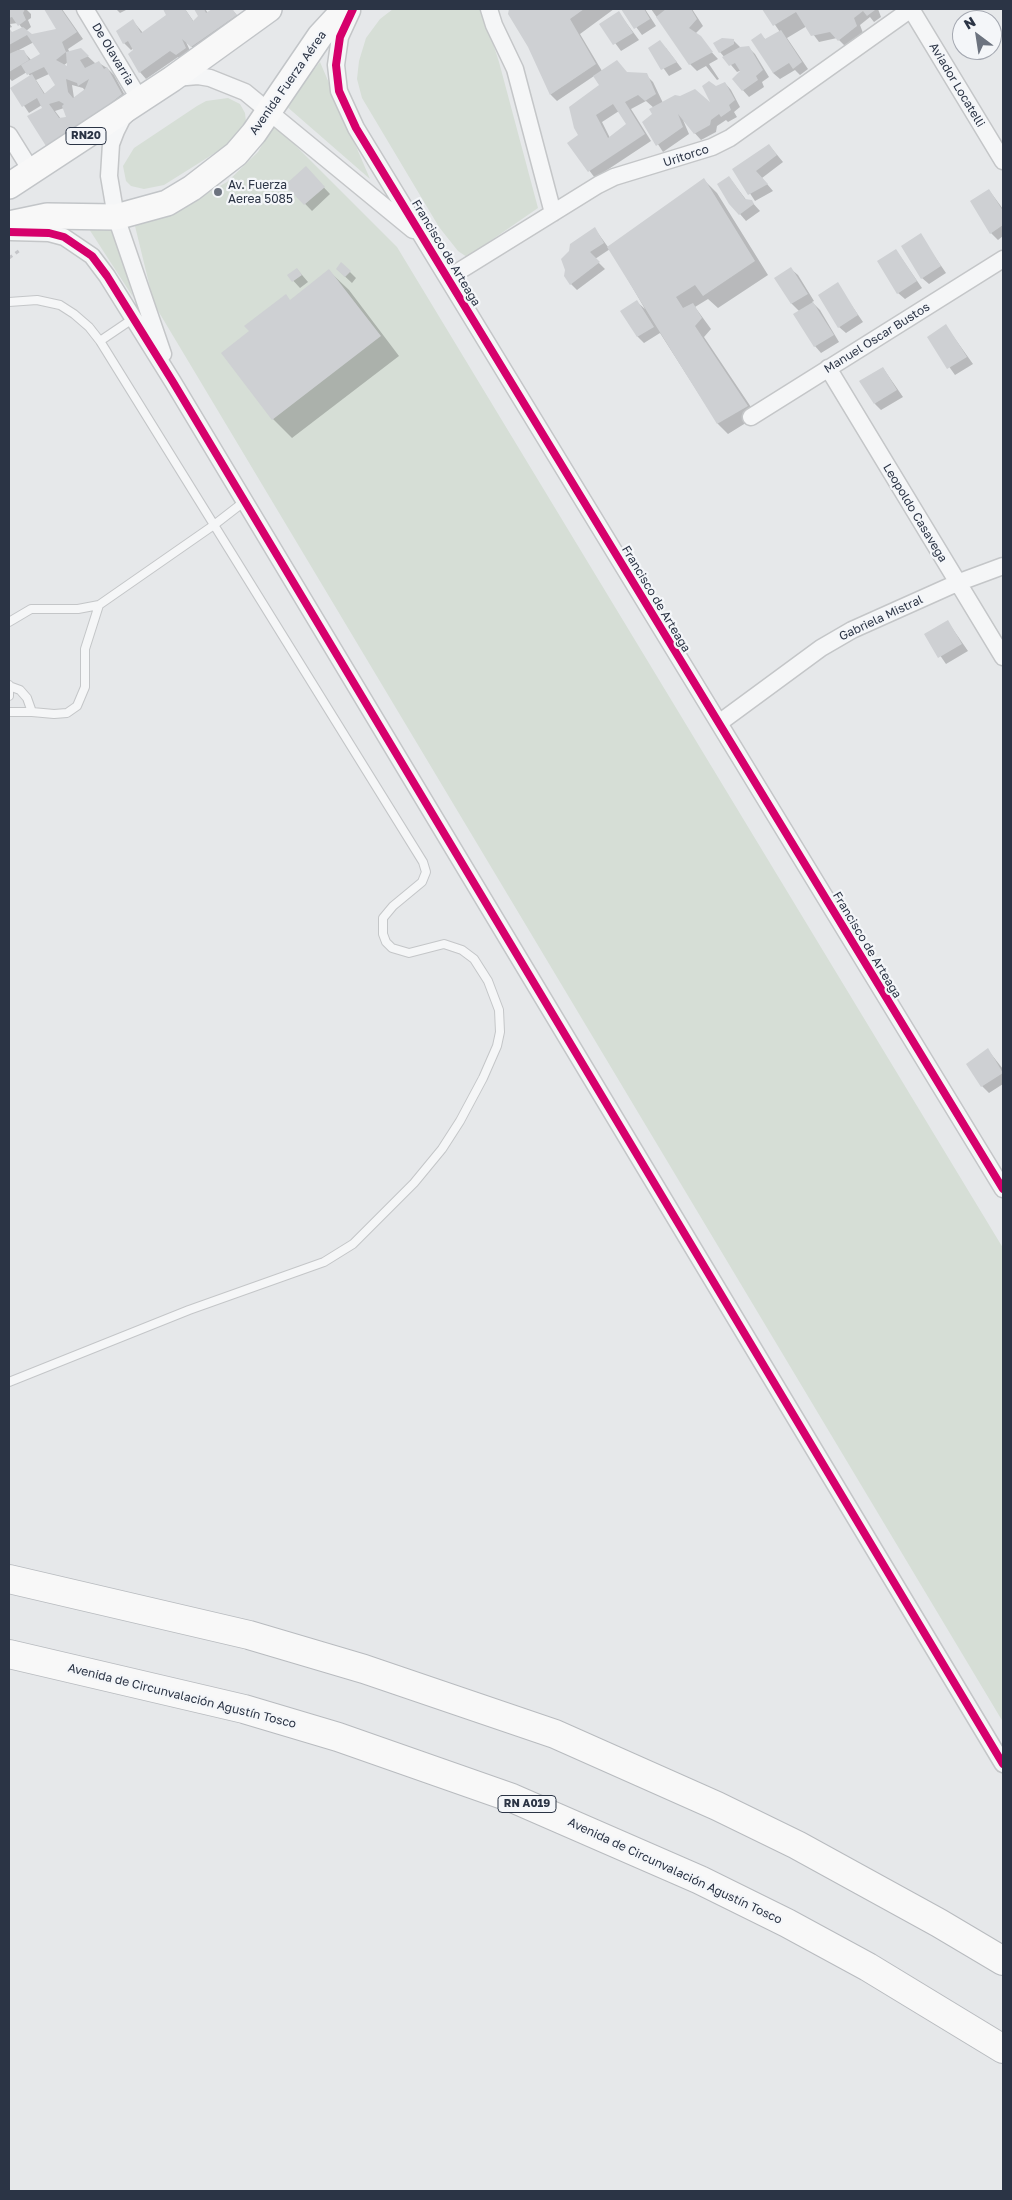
<!DOCTYPE html>
<meta charset="utf-8">
<style>
body{margin:0}
#map{position:relative;width:1012px;height:2200px;overflow:hidden;background:#e6e8ea;font-family:"Golos Text",sans-serif}
canvas{display:block}
.frame{position:absolute;inset:0;border:10px solid #2b3445;pointer-events:none}
.north{position:absolute;left:952px;top:10px;width:50px;height:50px;box-sizing:border-box;background:#f4f6f9;border:1px solid #a4a8b1;border-radius:50%;rotate:329deg;font-size:14px;font-weight:700;line-height:20px;text-align:center;color:#2b3445}
.north::after{content:'';display:block;margin:auto;width:18px;height:22px;background:#6c737f;clip-path:polygon(50% 0,100% 100%,50% 72%,0 100%)}
</style>
<div id="map">
<canvas width="1012" height="2200"></canvas>
<div class="frame"></div>
<div class="north">N</div>
</div>
<script>
const ctx = document.querySelector('canvas').getContext('2d');
ctx.lineJoin = 'round';
function fillPath(path, color) { ctx.fillStyle = color; ctx.fill(path, 'evenodd'); }
const shape = rows => new Path2D(rows.map(r => 'M' + r).join(''));
function strokePath(path, color, width, dash) { ctx.strokeStyle = color; ctx.lineWidth = width; ctx.lineCap = dash ? 'butt' : 'round'; ctx.setLineDash(dash || []); ctx.stroke(path); }
function write(font, color, halo, rows, align = 'center') {
  ctx.font = font + ' "Golos Text",sans-serif'; ctx.lineWidth = 4.5; ctx.setLineDash([]); ctx.textBaseline = 'middle'; ctx.strokeStyle = halo; ctx.fillStyle = color; for (const [text, x, y, turn = 0] of rows) {
    ctx.save(); ctx.translate(x, y); ctx.rotate((+turn || 0) * Math.PI / 180); ctx.textAlign = isNaN(turn) ? turn : align; if (halo) ctx.strokeText(text, 0, 0); ctx.fillText(text, 0, 0); ctx.restore();
  }
}
fillPath(shape([
 [393,9,482,9,499,62,538,208,467,257,458,251,439,227,362,98,357,79,359,61,366,38,380,19],
 [320,62,370,179,285,105],
 [228,98,240,104,245,113,246,122,234,141,164,185,144,189,131,186,126,181,123,166,134,148,197,106,206,101],
 [274,124,397,247,1003,1248,1003,1722,154,304,135,226,167,216,227,182,258,152],
 [112,225,133,297,89,229]
]), '#d6ded6');
fillPath(shape([
 [9,9,26,9,31,14,31,18,28,20,31,27,26,31,32,36,43,32,51,33,57,29,45,9,62,9,83,39,68,49,70,53,81,50,96,64,99,63,107,68,114,75,128,101,53,152,47,145,42,105,29,113,12,88,31,77,27,72,12,81,9,78,9,30,12,33,23,29,18,23,10,24,12,27,9,28],
 [34,42,42,54,32,61,23,51,17,51],
 [68,62,68,69,63,66],
 [49,74,57,85,45,94,36,80],
 [72,85,83,88,85,91,74,98],
 [64,108,67,117,61,119,55,111],
 [116,9,128,9,120,13],
 [165,9,185,9,194,22,200,17,196,9,205,9,208,13,214,9,232,9,242,22,199,53,186,42,192,55,183,61,178,57,146,79,140,72,134,48,131,50,124,43,118,31,133,21,143,33,167,15],
 [510,9,614,9,580,34,602,71,646,75,653,82,663,103,714,107,716,88,725,83,731,90,740,107,734,112,737,117,728,122,726,120,717,126,716,132,701,140,683,120,689,134,663,152,644,123,654,114,654,108,646,101,631,109,651,141,595,178,569,144,580,135,600,86,594,76,557,101,551,95,529,47,509,14],
 [619,111,627,124,610,138,602,122],
 [623,9,645,9,656,26,642,35],
 [651,9,692,9,703,26,695,34,718,59,709,64,719,79,717,80,706,66,697,71,690,64],
 [764,9,878,9,881,17,874,22,870,17,860,25,863,33,845,46,837,38,819,42,807,26,787,38,808,69,800,75,795,70,780,79,773,73,761,35,766,40,780,32],
 [619,13,639,40,621,51,601,24],
 [733,40,741,48,748,47,755,54,769,77,762,82,764,87,749,97,733,79,744,69,737,72,720,52],
 [666,48,682,69,669,76,650,49],
 [769,145,783,162,762,178,773,191,755,201,734,169],
 [312,175,330,194,312,211,287,185],
 [729,177,747,201,751,201,760,211,746,221,740,214],
 [704,180,717,193,768,275,718,308,708,299,695,307,711,329,704,337,757,416,728,434,718,424,660,333,644,343,638,337,622,311,637,302,645,309,610,249,595,259,605,269,577,290,571,284,595,229,608,247],
 [989,190,1003,209,1003,236,998,240,991,233],
 [920,235,946,273,929,284,922,278],
 [896,250,922,288,905,299,898,293],
 [342,264,356,278,352,283,337,269],
 [297,269,308,282,300,288,289,276],
 [791,269,798,275,814,301,812,302,820,310,839,342,821,353,815,346,800,312,792,304,776,278],
 [329,271,349,290,399,356,292,438,273,419,291,301],
 [837,284,863,322,846,333,839,327],
 [946,326,973,364,955,375,928,337],
 [883,368,903,397,881,410,875,404],
 [948,622,968,651,946,664,926,635],
 [988,1050,1003,1069,1003,1084,989,1093,982,1086]
]), '#0003');
fillPath(shape([
 [9,9,25,9,23,13,26,20,18,26,12,17,9,18],
 [44,9,61,9,77,32,62,42,66,52,56,60,67,66,66,52,81,48,89,56,80,60,85,68,99,61,104,69,107,67,122,94,78,129,46,146,27,116,42,108,37,98,22,107,10,88,32,74,44,94,55,85,44,67,27,75,21,65,40,54,27,35,9,45,9,28,12,32,23,27,32,34,56,29],
 [66,79,77,83,78,86,89,79,85,89,73,98,68,92],
 [59,101,64,104,62,106,66,117,59,118,49,104],
 [163,9,185,9,193,21,198,16,194,9,204,9,206,13,212,9,232,9,237,15,191,47,182,39,186,48,176,55,170,51,139,73,128,54,133,50,128,41,123,44,116,31,133,19,141,33,166,15],
 [509,9,584,9,570,19,596,64,550,95,528,47,508,14],
 [621,9,644,9,650,19,634,29],
 [666,9,691,9,697,19,689,28,701,36,713,52,689,65,656,17],
 [762,9,874,9,875,10,867,16,863,11,854,18,857,26,838,41,830,32,811,36,796,12,773,26],
 [619,11,633,33,613,45,599,24],
 [781,30,802,62,793,69,789,63,773,73,751,40,761,33,765,39],
 [722,38,734,39,734,44,719,53,713,43],
 [660,40,677,62,661,70,648,48],
 [749,46,763,70,756,76,758,80,742,91,732,79,740,71,735,63,729,66,722,57,740,47],
 [18,50,24,50,29,60,9,72,9,54],
 [617,60,627,72,647,73,656,94,645,101,638,95,625,102,645,134,588,172,567,143,578,135,574,128,569,107,599,85,593,76],
 [613,104,626,124,608,138,596,115],
 [709,81,716,86,725,82,735,100,729,105,731,110,721,117,719,114,711,120,710,125,694,134,678,114,683,127,656,146,642,122,652,114,649,109,675,95,680,96,695,89,710,102,702,86],
 [769,144,777,155,756,171,768,184,748,195,732,169],
 [306,166,325,187,304,205,285,185],
 [729,176,745,199,752,200,754,204,739,215,729,204,717,184],
 [704,178,755,261,703,296,695,285,676,297,683,308,693,303,702,318,695,326,748,406,717,424,607,247],
 [989,189,1003,211,1003,225,990,234,970,201],
 [595,227,604,243,590,252,600,262,570,285,564,276,565,270,561,259,569,251,570,244],
 [921,233,941,266,921,279,901,246],
 [896,249,917,281,897,294,877,261],
 [341,262,351,271,345,277,336,269],
 [791,267,808,294,791,304,774,278],
 [297,268,302,275,292,282,287,275],
 [329,269,381,336,272,420,221,353,249,331,244,326,286,294,290,300],
 [838,282,858,315,838,328,818,295],
 [637,300,654,327,637,337,620,311],
 [813,302,834,335,814,347,793,314],
 [946,324,967,357,947,369,927,337],
 [883,367,897,390,874,404,859,381],
 [948,620,962,644,938,658,924,634],
 [988,1048,1003,1073,981,1087,966,1064]
]), '#ced0d3');
const lane = shape([
 [9,302,37,300,60,305,74,314,89,327,100,341,423,862,426,872,422,882,393,906,383,918,383,934,386,942,392,948,409,953,444,944,462,950,474,959,488,981,499,1010,500,1032,497,1046,483,1078,460,1121,442,1149,414,1183,353,1244,324,1262,189,1310,9,1382],
 [100,341,134,318],
 [9,622,31,609,78,609,99,605],
 [9,685,9,696],
 [9,686,20,690,27,698,32,712],
 [9,712,32,712,54,714,67,713,77,706,85,687,85,649,99,605,214,525,245,501]
]);
const street = shape([
 [85,9,140,100,122,119,116,131,111,144,109,176,116,217,163,354],
 [489,9,494,25,515,69,553,213],
 [911,9,1003,161],
 [352,11,340,37,336,65,339,91,356,128,1003,1189],
 [175,78,198,76,210,78,245,92,413,230],
 [9,135,32,172],
 [11,232,49,233,64,237,92,256,107,276,173,382,1003,1764],
 [448,278,598,185,614,177,712,147,730,138,911,9],
 [828,368,1003,657],
 [751,417,1003,259],
 [719,723,821,648,852,630,957,583,1003,566]
]);
const primary = shape([
 [9,186,172,79,269,9],
 [9,224,47,216,116,217,167,203,192,188,236,154,254,133,320,36,345,9]
]);
const highway = shape([
 [9,1579,249,1635,364,1669,555,1734,717,1806,797,1845,939,1923,1003,1961],
 [9,1654,244,1709,338,1737,512,1798,700,1880,787,1923,868,1967,1003,2049]
]);
strokePath(lane, '#c4c6c8', 10);
strokePath(street, '#c4c6c8', 19);
strokePath(primary, '#c2c5c8', 28);
strokePath(highway, '#b8bbbf', 30);
strokePath(shape([
 [9,258,20,250]
]), '#c5c6ca', 3, [4, 4]);
strokePath(lane, '#f5f6f7', 8);
strokePath(street, '#f5f6f7', 16);
strokePath(primary, '#f8f8f8', 25);
strokePath(highway, '#f8f8f8', 28);
strokePath(shape([
 [353,9,340,37,336,65,339,91,356,128,1003,1189],
 [9,232,49,233,64,237,92,256,107,276,173,382,1003,1764]
]), '#d6006c', 8);
for (const [x, y, r, color] of [
 [218,192,5,"#6c737f"]
]) { const dot = new Path2D(); dot.arc(x, y, r, 0, 2 * Math.PI); ctx.fillStyle = color; ctx.fill(dot); strokePath(dot, '#f4f6f9', 2); }
for (const [x, y, w] of [
 [86,136,40],
 [527,1804,58]
]) { const box = new Path2D(); box.roundRect(x - w / 2, y - 8.5, w, 17, 4); ctx.fillStyle = '#f4f6f9'; ctx.fill(box); strokePath(box, '#2b3445', 1); }
write('bold 11px', '#2b3445', null, [
 ["RN20",86,136],
 ["RN A019",527,1804]
]);
write('12px', '#2b3445', '#f4f6f9', [
 ["De Olavarria",113,54,59],
 ["Avenida Fuerza Aérea",288,83,-55],
 ["Aviador Locatelli",957,85,59],
 ["Uritorco",686,156,-18],
 ["Francisco de Arteaga",446,253,59],
 ["Manuel Oscar Bustos",877,338,-32],
 ["Leopoldo Casavega",915,513,59],
 ["Francisco de Arteaga",656,599,59],
 ["Gabriela Mistral",881,618,-25],
 ["Francisco de Arteaga",867,945,59],
 ["Avenida de Circunvalación Agustín Tosco",182,1696,14],
 ["Avenida de Circunvalación Agustín Tosco",675,1871,25]
]);
write('12px', '#2b3445', '#f4f6f9', [
 ["Av. Fuerza",228,185],
 ["Aerea 5085",228,199]
], 'left');
</script>
